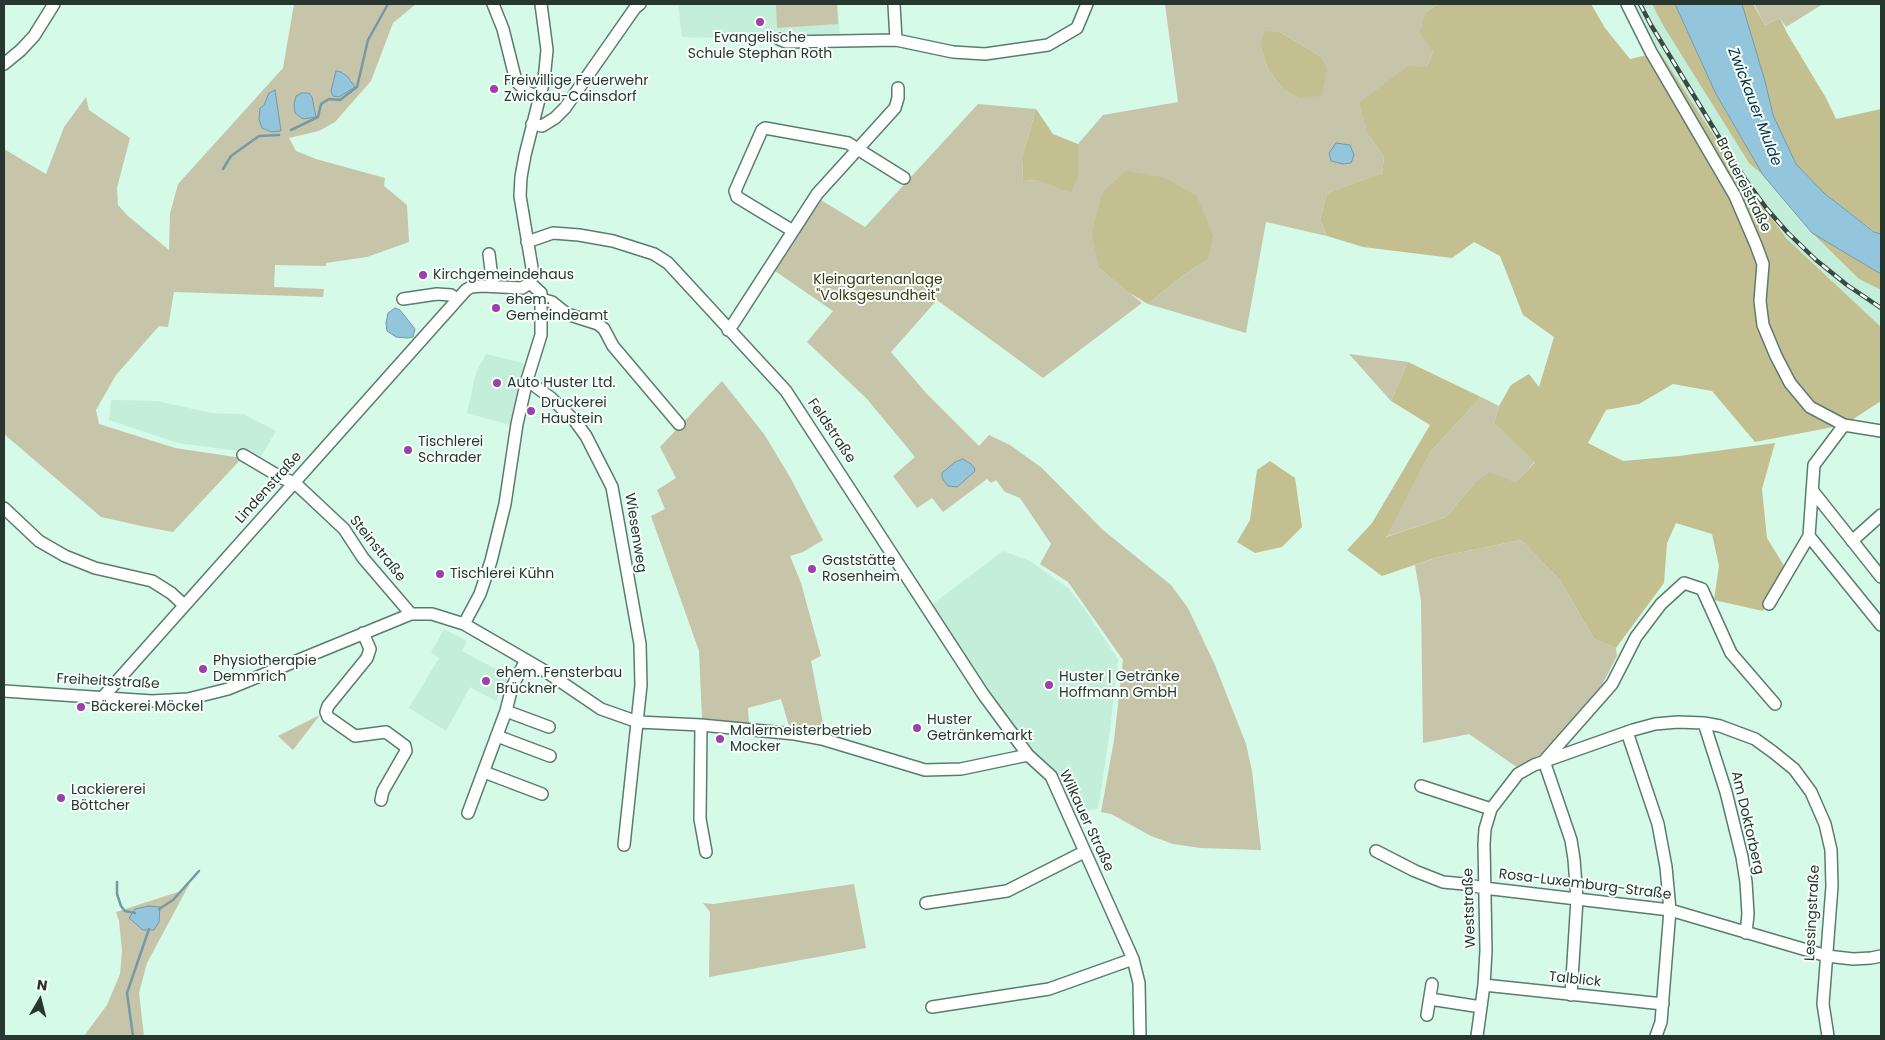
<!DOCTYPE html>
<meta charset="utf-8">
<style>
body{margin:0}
#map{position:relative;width:1885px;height:1040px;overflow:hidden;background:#d5fae8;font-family:Poppins,sans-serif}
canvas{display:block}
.frame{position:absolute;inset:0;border:5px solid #283630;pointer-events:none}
.north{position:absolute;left:15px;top:975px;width:50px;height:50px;-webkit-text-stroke:4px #f8fffb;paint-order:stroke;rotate:8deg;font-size:14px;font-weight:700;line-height:20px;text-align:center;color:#283630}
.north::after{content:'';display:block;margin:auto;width:18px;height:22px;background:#283630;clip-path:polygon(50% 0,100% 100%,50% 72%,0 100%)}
</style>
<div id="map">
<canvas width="1885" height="1040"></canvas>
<div class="frame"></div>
<div class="north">N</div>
</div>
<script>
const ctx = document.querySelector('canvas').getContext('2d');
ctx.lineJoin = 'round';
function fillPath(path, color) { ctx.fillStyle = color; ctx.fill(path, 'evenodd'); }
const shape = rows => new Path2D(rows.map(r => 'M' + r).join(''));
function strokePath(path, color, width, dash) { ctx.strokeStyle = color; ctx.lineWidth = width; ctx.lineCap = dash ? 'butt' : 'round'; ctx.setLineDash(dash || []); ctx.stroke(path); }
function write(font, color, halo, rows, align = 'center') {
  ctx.font = font + ' Poppins,sans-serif'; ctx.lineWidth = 4; ctx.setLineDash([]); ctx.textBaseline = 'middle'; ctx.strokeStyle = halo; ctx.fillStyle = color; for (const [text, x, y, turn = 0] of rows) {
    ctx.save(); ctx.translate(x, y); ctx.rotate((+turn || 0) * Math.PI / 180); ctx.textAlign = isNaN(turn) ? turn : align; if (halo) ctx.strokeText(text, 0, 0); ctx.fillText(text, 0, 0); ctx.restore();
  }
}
fillPath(shape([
 [678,4,838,4,840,36,787,39,782,31,773,32,773,39,682,37],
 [1633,4,1652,4,1664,27,1749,163,1763,175,1813,235,1859,279,1881,290,1881,327,1787,239,1740,176,1659,51],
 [486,354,526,364,510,425,467,413,476,373],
 [111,400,157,401,211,413,243,414,276,431,259,460,246,452,178,443,109,420],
 [1003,551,1030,561,1068,588,1083,607,1118,659,1110,731,1099,804,1097,809,1074,812,1060,779,1052,768,1029,747,1001,712,930,606],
 [444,629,467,641,462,651,509,676,496,701,470,687,446,731,409,708,439,658,431,653]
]), '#c2eeda');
fillPath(shape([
 [294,4,416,4,393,23,371,81,335,122,319,131,289,138,296,151,316,159,385,178,384,186,407,205,409,242,367,257,326,263,326,266,275,265,274,287,324,289,323,297,174,292,168,327,159,326,116,375,96,410,99,424,175,448,242,458,173,532,146,527,101,517,4,434,4,149,46,174,64,127,86,97,89,110,130,138,117,188,118,205,128,216,169,250,170,214,178,184,283,68],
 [341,72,352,81,333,96,331,91],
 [276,95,275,102,280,131,260,108],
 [776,4,837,4,838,24,777,28],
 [1165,4,1438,4,1426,12,1433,52,1427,67,1369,136,1384,157,1382,173,1327,193,1320,219,1327,236,1266,222,1246,333,1148,304,1181,277,1208,259,1099,268,1142,303,1043,378,937,300,891,352,926,393,979,446,989,435,1010,445,1042,468,1103,530,1171,585,1188,608,1215,665,1246,744,1252,771,1261,850,1200,848,1173,844,1151,836,1111,814,1101,812,1114,740,1123,660,1068,582,1040,564,1051,544,1020,498,1005,492,996,480,991,483,987,479,943,512,932,498,917,508,893,476,915,457,867,399,807,342,833,311,775,271,821,200,865,227,978,104,1036,109,1022,158,1023,181,1078,177,1078,144,1103,115,1178,102],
 [1280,32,1320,56,1283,88,1268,70,1261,47],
 [1754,4,1823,4,1786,27,1780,18,1765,25],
 [1349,354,1408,362,1391,401],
 [722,381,764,434,790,477,823,540,803,552,790,556,801,583,821,656,811,661,825,733,789,726,781,699,748,708,749,723,702,719,699,651,651,516,665,509,657,490,676,478,660,447],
 [1481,397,1499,406,1494,423,1535,461,1516,484,1474,484,1446,517,1385,537,1431,451],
 [1521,540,1560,580,1594,639,1616,648,1617,656,1602,685,1540,755,1518,768,1469,734,1423,743,1421,601,1415,565,1438,557],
 [320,715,293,750,278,736],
 [190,883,147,963,139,993,144,1036,84,1036,107,1005,120,974,122,950,119,921,116,912,178,892],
 [854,884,866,948,709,977,710,912,703,903,713,904]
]), '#c7c5a9');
fillPath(shape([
 [1438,4,1591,4,1605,28,1630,59,1656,53,1659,51,1740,176,1787,239,1881,327,1881,401,1844,425,1755,442,1712,391,1673,384,1639,404,1606,410,1588,443,1623,461,1679,456,1775,443,1762,489,1767,538,1786,569,1763,611,1714,600,1719,566,1712,534,1676,523,1667,543,1664,583,1616,648,1594,639,1560,580,1521,540,1438,557,1382,576,1347,550,1372,523,1430,425,1391,401,1408,362,1481,397,1431,451,1386,537,1446,517,1474,484,1490,472,1516,483,1535,462,1494,423,1499,406,1511,385,1529,374,1539,387,1554,337,1523,315,1500,256,1474,242,1452,258,1363,247,1327,236,1320,219,1327,193,1382,173,1384,157,1369,136,1359,103,1408,66,1427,67,1433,52,1420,32,1426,12],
 [1652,4,1675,4,1716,94,1763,175,1749,163,1664,27],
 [1742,4,1753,4,1765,25,1780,18,1787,33,1826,98,1836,119,1881,109,1881,234,1875,232,1825,194,1796,164,1773,115,1765,81],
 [1264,31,1280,32,1320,56,1327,68,1322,96,1299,98,1283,88,1268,70,1261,47],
 [1036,109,1053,134,1078,144,1078,177,1071,193,1038,180,1023,181,1022,158],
 [1126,171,1163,177,1197,196,1213,236,1208,259,1181,277,1148,304,1128,292,1099,268,1092,234,1102,193],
 [1812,233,1881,274,1881,290,1859,279],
 [1270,461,1295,478,1302,527,1282,547,1255,553,1237,542,1250,520,1257,470]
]), '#c3bf91');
const water = shape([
 [1675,4,1742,4,1765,81,1773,115,1796,164,1825,194,1874,232,1881,234,1881,274,1812,233,1763,175,1716,94,1675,4],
 [336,71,341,72,348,77,355,87,339,97,333,96,331,91,336,71],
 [275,90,281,131,271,132,262,128,259,119,260,108,264,105,269,93,275,90],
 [302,93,309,93,312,97,316,117,303,119,295,113,294,104,296,96,302,93],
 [1336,143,1350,145,1354,155,1351,163,1343,164,1331,161,1329,153,1336,143],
 [395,308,400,310,415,329,413,337,408,338,396,337,387,331,386,323,388,313,395,308],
 [963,459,971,464,975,469,974,472,957,487,948,486,942,478,942,473,955,462,963,459],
 [149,906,160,907,159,922,154,930,143,930,129,918,135,909,149,906]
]);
fillPath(water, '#93c5dc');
strokePath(water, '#739aa8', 1);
strokePath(shape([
 [291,130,318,117,321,104,329,99,340,100,357,87,368,40,388,4],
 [223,169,231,156,259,136,279,135],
 [117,882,117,894,121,906,125,911,135,913],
 [159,909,173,900,199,871],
 [133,1036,127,993,149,929]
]), '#739aa8', 2.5);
const minor = shape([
 [493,4,503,29,516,81,527,92,539,97],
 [894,4,896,40,953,52,985,54,1048,45,1077,28,1087,4],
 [1627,4,1651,52,1735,196,1756,245,1763,264,1760,301,1763,325,1776,356,1790,383,1810,407,1844,425,1881,431],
 [779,39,786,42,896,40],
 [4,64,21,50,34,36,54,4],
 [532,124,542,126,555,118,565,108,635,8,640,4],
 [793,231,737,197,735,191,762,130,765,128,848,143,904,178],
 [527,242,553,233,579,235,613,241,654,254,668,263,786,391,983,694,1028,755,1051,776,1133,959,1139,983,1140,1036],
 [489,254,493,286],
 [530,283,533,274,520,196,521,177,525,155,544,80,547,50,541,4],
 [403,299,437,294,451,295,457,299],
 [541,299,552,302,567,314,598,324,604,329,613,346,679,424],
 [728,330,733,324,817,194,895,108,898,98,898,88],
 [527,380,551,398,575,421,586,436,612,487,640,644,641,685,624,845],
 [243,455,282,478,295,483,344,529,363,558,411,614],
 [1812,490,1881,577],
 [4,508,39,541,65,556,95,568,152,581,171,593,184,605],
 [1809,536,1881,625],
 [1852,541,1881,515],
 [1769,604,1809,536,1814,465,1844,425],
 [464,624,480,594,491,561,505,504,517,424,527,380,541,335,541,293,530,283],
 [363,633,370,649,367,658,328,706,326,712,328,717,355,736,386,732,405,746,406,751,383,791,381,800],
 [4,691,152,701,188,699,228,689,411,614,432,614,464,624,545,671,601,709,638,722,701,725,795,734,822,739,925,770,961,769,1028,755],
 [102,698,466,290,471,287,482,286,522,288,530,283],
 [506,711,549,727],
 [1704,723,1726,792,1742,857,1746,882,1748,914,1746,933],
 [701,725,700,819,706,852],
 [1627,732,1658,824,1666,867,1670,910,1661,1022,1656,1036],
 [497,736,550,756],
 [1545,760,1612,684,1636,637,1661,604,1684,583,1702,589,1731,653,1775,704],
 [1544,761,1571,840,1574,859,1577,899,1571,995],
 [484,772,542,794],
 [1421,786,1491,809],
 [468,813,506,711,512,687,526,660],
 [1376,851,1415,871,1443,882,1464,884,1484,888,1670,910,1827,956,1853,959,1871,958,1881,956],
 [926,903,1007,891,1084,852],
 [1484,985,1663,1004],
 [1430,999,1481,1007],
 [932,1007,1049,989,1133,959],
 [1427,1015,1432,984],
 [1477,1036,1484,985,1486,951,1484,844,1485,829,1491,809,1518,774,1534,765,1633,730,1655,724,1678,722,1704,723,1720,726,1755,739,1773,752,1794,769,1811,792,1825,824,1831,850,1832,886,1823,1004,1828,1036]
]);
strokePath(minor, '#5b7c6d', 14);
strokePath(minor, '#fff', 11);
const rail = shape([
 [1640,4,1651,25,1725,147,1745,179,1767,209,1788,233,1816,260,1847,285,1881,308]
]);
strokePath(rail, '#3a4a43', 4.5);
strokePath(rail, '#f8fffb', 2.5, [8]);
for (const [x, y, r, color] of [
 [760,22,5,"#9b41ac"],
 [494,89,5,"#9b41ac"],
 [423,275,5,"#9b41ac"],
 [496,308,5,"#9b41ac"],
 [497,383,5,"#9b41ac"],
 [531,411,5,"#9b41ac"],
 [408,450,5,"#9b41ac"],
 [812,569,5,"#9b41ac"],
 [440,574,5,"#9b41ac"],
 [203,669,5,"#9b41ac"],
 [486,681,5,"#9b41ac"],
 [1049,685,5,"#9b41ac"],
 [81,707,5,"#9b41ac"],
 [917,728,5,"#9b41ac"],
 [720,739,5,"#9b41ac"],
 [61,798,5,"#9b41ac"]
]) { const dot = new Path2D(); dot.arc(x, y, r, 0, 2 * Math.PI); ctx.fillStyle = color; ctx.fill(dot); strokePath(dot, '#f8fffb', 2); }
write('14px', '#283630', '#f8fffb', [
 ["Evangelische",760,38,"center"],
 ["Schule Stephan Roth",760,54,"center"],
 ["Freiwillige Feuerwehr",504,81],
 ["Zwickau-Cainsdorf",504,97],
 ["Kirchgemeindehaus",433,275],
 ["ehem.",506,300],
 ["Gemeindeamt",506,316],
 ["Auto Huster Ltd.",507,383],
 ["Druckerei",541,403],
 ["Haustein",541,419],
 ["Tischlerei",418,442],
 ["Schrader",418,458],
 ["Gaststätte",822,561],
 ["Rosenheim",822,577],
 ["Tischlerei Kühn",450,574],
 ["Physiotherapie",213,661],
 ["Demmrich",213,677],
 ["ehem. Fensterbau",496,673],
 ["Brückner",496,689],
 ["Huster | Getränke",1059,677],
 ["Hoffmann GmbH",1059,693],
 ["Bäckerei Möckel",91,707],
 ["Huster",927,720],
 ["Getränkemarkt",927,736],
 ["Malermeisterbetrieb",730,731],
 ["Mocker",730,747],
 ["Lackiererei",71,790],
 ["Böttcher",71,806]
], 'left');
write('14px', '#283630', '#f8fffb', [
 ["Brauereistraße",1743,185,63],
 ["Feldstraße",831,431,56],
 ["Lindenstraße",269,488,-48],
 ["Wiesenweg",635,533,81],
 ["Steinstraße",377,549,51],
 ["Freiheitsstraße",108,682,3],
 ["Wilkauer Straße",1086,821,65],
 ["Am Doktorberg",1747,823,77],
 ["Rosa-Luxemburg-Straße",1585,885,7],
 ["Weststraße",1470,908,-92],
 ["Lessingstraße",1813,913,-87],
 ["Talblick",1575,980,6]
]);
write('14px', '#3c3813', '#f8fffb', [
 ["Kleingartenanlage",878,280],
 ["\"Volksgesundheit\"",878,296]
]);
write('italic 15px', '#033242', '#f8fffb', [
 ["Zwickauer Mulde",1754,107,69]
]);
</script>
